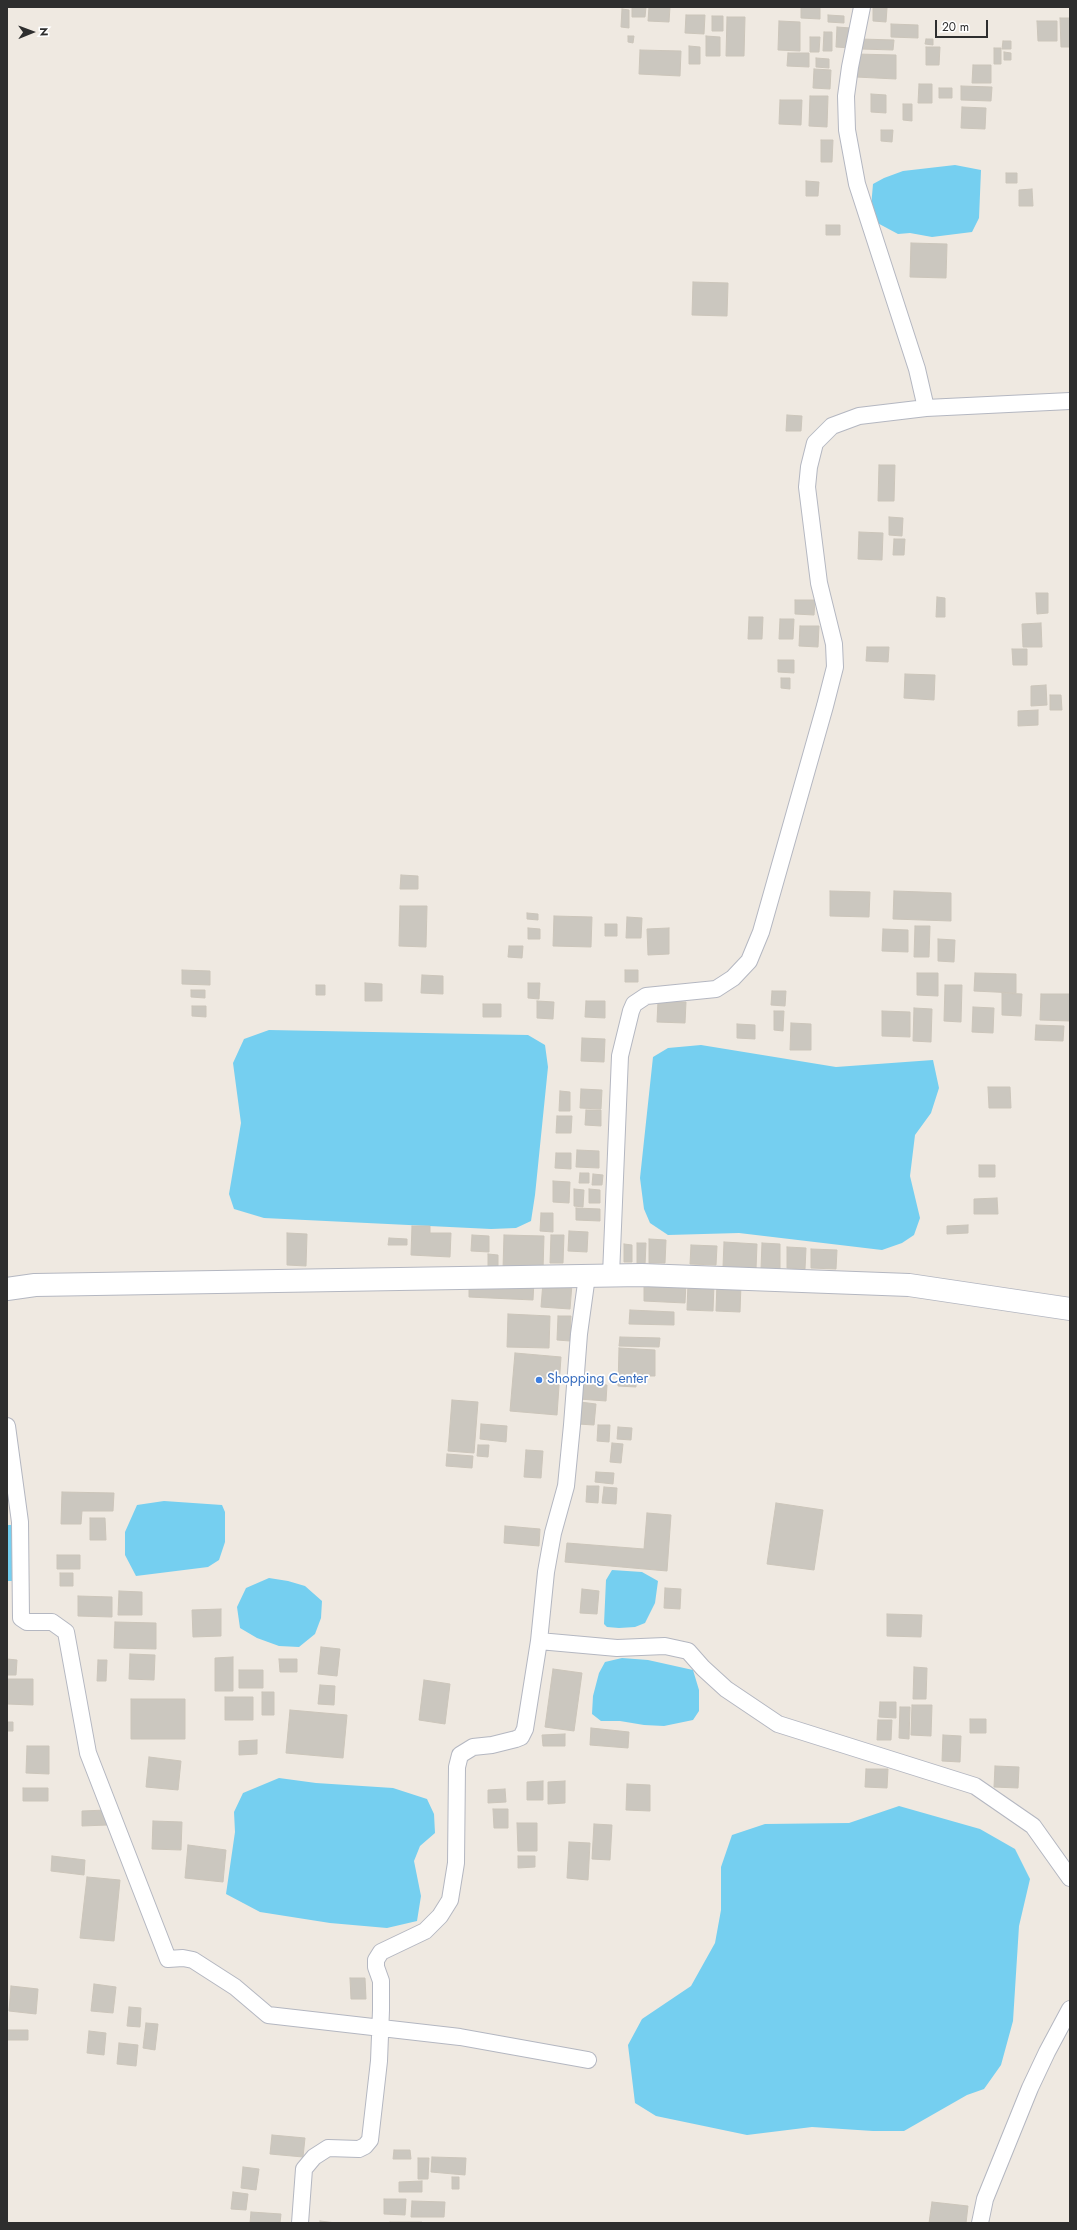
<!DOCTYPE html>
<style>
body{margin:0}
#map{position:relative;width:1077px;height:2230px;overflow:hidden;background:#efe9e1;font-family:Jost,sans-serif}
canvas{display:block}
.frame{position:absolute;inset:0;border:8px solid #2e2e2e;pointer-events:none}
.north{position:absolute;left:12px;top:12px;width:40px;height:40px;-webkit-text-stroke:3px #fff;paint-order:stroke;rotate:89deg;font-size:11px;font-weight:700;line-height:16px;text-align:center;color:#2e2e2e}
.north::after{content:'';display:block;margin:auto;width:14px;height:18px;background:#2e2e2e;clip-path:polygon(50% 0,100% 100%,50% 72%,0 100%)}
.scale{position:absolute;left:935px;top:20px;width:53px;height:18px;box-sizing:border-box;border:2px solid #2e2e2e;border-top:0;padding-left:5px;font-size:12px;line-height:14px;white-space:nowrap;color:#2e2e2e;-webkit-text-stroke:3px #fff;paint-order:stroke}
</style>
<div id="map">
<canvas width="1077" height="2230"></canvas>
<div class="frame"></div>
<div class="north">N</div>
<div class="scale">20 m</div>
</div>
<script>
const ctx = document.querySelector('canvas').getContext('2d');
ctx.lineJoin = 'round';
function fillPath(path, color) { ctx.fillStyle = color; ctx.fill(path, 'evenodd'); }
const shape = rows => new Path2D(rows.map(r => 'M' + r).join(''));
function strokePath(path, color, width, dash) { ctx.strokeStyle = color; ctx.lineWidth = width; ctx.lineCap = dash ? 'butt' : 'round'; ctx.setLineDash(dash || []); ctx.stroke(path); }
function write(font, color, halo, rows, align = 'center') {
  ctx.font = font + ' Jost,sans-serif'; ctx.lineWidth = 3.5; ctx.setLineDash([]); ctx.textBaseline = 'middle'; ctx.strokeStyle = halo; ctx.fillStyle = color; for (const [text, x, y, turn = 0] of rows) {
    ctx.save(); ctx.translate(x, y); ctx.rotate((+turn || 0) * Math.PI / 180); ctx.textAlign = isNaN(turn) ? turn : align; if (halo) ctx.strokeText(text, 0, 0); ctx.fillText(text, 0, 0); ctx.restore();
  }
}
fillPath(shape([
 [955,165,981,170,979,218,972,232,932,237,910,233,898,234,870,219,873,184,884,178,903,171],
 [269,1030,528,1035,545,1045,548,1067,535,1195,531,1221,516,1228,491,1229,264,1218,234,1209,229,1194,241,1123,233,1063,244,1039],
 [701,1045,836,1067,933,1060,939,1088,931,1113,915,1135,910,1176,920,1218,914,1235,902,1243,882,1250,739,1233,668,1235,650,1223,644,1209,640,1178,653,1057,668,1048],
 [164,1501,222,1505,225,1512,225,1542,219,1560,208,1567,136,1576,125,1555,125,1532,137,1505],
 [7,1525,14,1525,12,1581,7,1581],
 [612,1570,642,1572,658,1581,655,1603,645,1623,635,1627,619,1628,607,1627,604,1624,606,1580],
 [269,1578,288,1581,305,1586,322,1601,321,1618,315,1634,299,1647,279,1646,257,1638,240,1628,237,1607,246,1588],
 [622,1658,648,1660,693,1670,699,1690,699,1711,693,1720,664,1726,644,1725,620,1721,601,1721,592,1714,593,1696,599,1673,605,1662],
 [279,1778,316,1783,393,1788,427,1799,434,1814,435,1833,420,1846,414,1861,421,1896,417,1921,387,1928,330,1923,260,1912,226,1894,235,1832,234,1812,243,1793],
 [899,1806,980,1829,1015,1849,1030,1879,1019,1926,1013,2021,1001,2065,984,2089,967,2095,904,2131,873,2131,812,2127,747,2135,656,2116,635,2103,628,2045,642,2019,691,1986,715,1943,721,1910,721,1867,732,1835,765,1824,849,1823]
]), '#75cff0');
const building = shape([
 [632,7,646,7,645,17,632,17,632,7],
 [649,7,670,7,669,22,648,21,649,7],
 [801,7,820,7,820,19,801,18,801,7],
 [873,7,887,8,886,22,873,21,873,7],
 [622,9,629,10,629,28,621,27,622,9],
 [686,15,705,15,704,34,685,33,686,15],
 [828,15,844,16,844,23,828,22,828,15],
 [712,16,723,16,723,31,712,31,712,16],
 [727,17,745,17,744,56,726,56,727,17],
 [1060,18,1070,18,1070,47,1061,47,1060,18],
 [779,21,800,22,800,51,778,50,779,21],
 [1037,21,1057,21,1057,41,1038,41,1037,21],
 [891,24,918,25,918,38,891,37,891,24],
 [837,27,851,28,851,48,836,47,837,27],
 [824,32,832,32,832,51,823,51,824,32],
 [628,36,634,36,633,43,628,42,628,36],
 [706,36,720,37,720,56,706,56,706,36],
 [810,37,820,37,819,52,810,52,810,37],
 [861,39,894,40,893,50,861,49,861,39],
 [926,39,933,39,933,45,925,44,926,39],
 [1003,41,1011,41,1011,49,1002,49,1003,41],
 [689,46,700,47,700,64,689,64,689,46],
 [926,47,940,47,939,65,926,65,926,47],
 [994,48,1001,48,1001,64,994,64,994,48],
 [640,50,681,51,680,76,639,74,640,50],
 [1004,52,1011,53,1011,60,1004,60,1004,52],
 [788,53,809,53,809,67,787,66,788,53],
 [856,54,896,55,896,79,856,77,856,54],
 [816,58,829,59,829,68,816,67,816,58],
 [973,65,991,65,991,83,972,83,973,65],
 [814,69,831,70,830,89,813,88,814,69],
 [919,84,932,84,932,103,918,103,919,84],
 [961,86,992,87,991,101,961,100,961,86],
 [939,88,952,88,952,98,939,98,939,88],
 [871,94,886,95,886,113,871,112,871,94],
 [810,96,828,96,827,127,809,126,810,96],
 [780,100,802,100,801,125,779,124,780,100],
 [903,104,912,104,912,121,903,120,903,104],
 [962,107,986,108,985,129,961,128,962,107],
 [881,130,893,130,892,142,881,141,881,130],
 [821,140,833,140,832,162,821,162,821,140],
 [1006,173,1017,173,1017,183,1006,183,1006,173],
 [806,181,819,182,818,196,806,196,806,181],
 [1032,189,1033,206,1019,206,1019,190,1032,189],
 [826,225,840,225,840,235,826,235,826,225],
 [911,243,947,244,946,278,910,277,911,243],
 [693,282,728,283,727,316,692,315,693,282],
 [787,415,802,416,801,431,786,431,787,415],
 [879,465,895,465,894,501,878,501,879,465],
 [889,517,903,518,902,536,889,535,889,517],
 [859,532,883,533,882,560,858,559,859,532],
 [894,539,905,539,904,555,893,555,894,539],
 [1036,593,1048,593,1048,613,1037,614,1036,593],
 [937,597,945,598,945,617,936,617,937,597],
 [795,600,815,600,814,615,795,614,795,600],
 [749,617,763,617,762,639,748,639,749,617],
 [780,619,794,619,793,639,779,639,780,619],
 [1041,623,1042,647,1023,647,1022,624,1041,623],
 [800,626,819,626,818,647,799,646,800,626],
 [867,647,889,647,888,662,866,661,867,647],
 [1012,649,1027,649,1027,665,1013,665,1012,649],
 [778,660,794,660,794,673,778,672,778,660],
 [905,674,935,675,934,700,904,698,905,674],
 [781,678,790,678,790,689,781,688,781,678],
 [1046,685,1047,705,1031,706,1031,686,1046,685],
 [1050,695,1061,695,1062,710,1050,710,1050,695],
 [1038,710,1038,725,1018,726,1018,711,1038,710],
 [401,875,418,876,418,889,400,889,401,875],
 [830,891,870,892,869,917,830,916,830,891],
 [894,891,951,893,951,921,893,919,894,891],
 [400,906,427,906,426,947,399,946,400,906],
 [527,913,538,914,538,920,527,919,527,913],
 [554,916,592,917,591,947,553,946,554,916],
 [627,917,642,918,641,938,626,938,627,917],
 [605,924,617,924,617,936,605,936,605,924],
 [915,926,930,926,929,957,914,957,915,926],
 [528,928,540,929,540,939,528,939,528,928],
 [669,928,669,954,648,955,647,929,669,928],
 [883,929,908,930,908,952,882,951,883,929],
 [938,939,955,940,954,962,938,961,938,939],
 [509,946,523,946,522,958,508,957,509,946],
 [182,970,210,971,210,985,182,984,182,970],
 [625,970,638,970,638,982,625,982,625,970],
 [917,973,938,973,938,996,917,995,917,973],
 [975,973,1016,974,1016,993,974,991,975,973],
 [422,975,443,976,443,994,421,993,422,975],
 [365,983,382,984,382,1001,365,1001,365,983],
 [528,983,540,983,539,999,528,998,528,983],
 [316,985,325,985,325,995,316,995,316,985],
 [945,985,962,985,961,1022,944,1021,945,985],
 [191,990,205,990,205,998,191,997,191,990],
 [772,991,786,991,785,1006,771,1005,772,991],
 [1002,993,1022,994,1021,1016,1002,1015,1002,993],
 [1041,994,1070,994,1070,1021,1040,1020,1041,994],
 [537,1001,554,1002,553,1019,537,1018,537,1001],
 [586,1001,605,1001,605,1018,585,1017,586,1001],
 [658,1001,686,1002,685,1023,657,1022,658,1001],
 [483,1004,501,1004,501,1017,483,1017,483,1004],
 [192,1006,206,1006,206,1017,192,1016,192,1006],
 [973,1007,994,1008,993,1033,972,1032,973,1007],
 [914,1008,932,1009,931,1042,913,1041,914,1008],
 [774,1011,784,1011,783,1031,774,1030,774,1011],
 [882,1011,910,1012,910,1037,882,1036,882,1011],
 [791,1023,811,1024,811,1050,790,1050,791,1023],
 [737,1024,755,1025,755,1039,737,1038,737,1024],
 [1036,1025,1064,1026,1063,1041,1035,1040,1036,1025],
 [582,1038,605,1039,604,1062,581,1061,582,1038],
 [988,1087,1010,1087,1011,1108,989,1108,988,1087],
 [581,1089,602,1090,601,1109,580,1108,581,1089],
 [560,1091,570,1092,570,1111,559,1111,560,1091],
 [586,1110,601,1110,601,1126,585,1125,586,1110],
 [557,1116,572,1116,571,1133,556,1133,557,1116],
 [577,1150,599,1151,599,1168,576,1167,577,1150],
 [556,1153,571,1153,571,1169,555,1168,556,1153],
 [979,1165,995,1165,995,1177,979,1177,979,1165],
 [580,1173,589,1173,589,1183,579,1183,580,1173],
 [593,1174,603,1175,602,1185,592,1185,593,1174],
 [553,1181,570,1182,569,1203,553,1202,553,1181],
 [574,1189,584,1190,583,1207,574,1206,574,1189],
 [589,1189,600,1190,600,1203,589,1203,589,1189],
 [997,1198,998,1214,974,1214,974,1199,997,1198],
 [576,1208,600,1209,600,1221,576,1220,576,1208],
 [541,1213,553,1213,553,1232,540,1231,541,1213],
 [968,1225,968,1233,947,1234,947,1226,968,1225],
 [412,1226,430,1226,430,1233,451,1233,450,1257,411,1255,412,1226],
 [569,1231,588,1232,587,1252,568,1251,569,1231],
 [287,1233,307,1234,306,1266,287,1265,287,1233],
 [472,1235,489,1236,489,1252,471,1251,472,1235],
 [504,1235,544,1236,543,1270,503,1269,504,1235],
 [551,1235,564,1235,563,1263,550,1263,551,1235],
 [389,1238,407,1239,407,1245,388,1245,389,1238],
 [649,1239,666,1240,665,1263,649,1263,649,1239],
 [724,1242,757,1244,756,1269,723,1267,724,1242],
 [637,1243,646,1243,645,1265,637,1265,637,1243],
 [762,1243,780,1244,780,1270,761,1269,762,1243],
 [624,1244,632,1245,632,1262,624,1262,624,1244],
 [691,1245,717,1246,716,1265,690,1264,691,1245],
 [787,1247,806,1248,805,1269,787,1268,787,1247],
 [811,1249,837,1250,836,1269,811,1268,811,1249],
 [488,1254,498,1255,498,1268,488,1267,488,1254],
 [469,1279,534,1281,533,1300,469,1297,469,1279],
 [644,1281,686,1282,685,1303,644,1301,644,1281],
 [543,1282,572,1284,570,1309,541,1307,543,1282],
 [688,1283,714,1284,713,1311,687,1310,688,1283],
 [717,1283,741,1284,740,1312,716,1311,717,1283],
 [630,1310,674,1312,674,1325,629,1324,630,1310],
 [508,1314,550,1316,549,1348,507,1347,508,1314],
 [558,1316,571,1316,570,1341,557,1340,558,1316],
 [620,1337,660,1338,659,1347,619,1346,620,1337],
 [619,1348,655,1350,655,1376,636,1376,636,1387,618,1386,619,1348],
 [515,1353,561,1357,557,1415,510,1411,515,1353],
 [581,1383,607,1385,606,1401,579,1399,581,1383],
 [452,1400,478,1402,474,1453,448,1451,452,1400],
 [580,1402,596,1404,594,1425,578,1424,580,1402],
 [481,1424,507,1426,506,1442,480,1439,481,1424],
 [598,1425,610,1425,609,1442,597,1441,598,1425],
 [618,1427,632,1428,631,1440,617,1439,618,1427],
 [612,1443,623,1444,621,1463,610,1462,612,1443],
 [478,1445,489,1445,488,1457,477,1456,478,1445],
 [526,1450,543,1451,541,1478,524,1477,526,1450],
 [447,1454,473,1456,472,1468,446,1466,447,1454],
 [596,1472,614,1473,613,1484,595,1482,596,1472],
 [587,1486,599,1486,598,1503,586,1502,587,1486],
 [604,1487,617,1488,616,1504,602,1503,604,1487],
 [62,1492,114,1493,113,1511,82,1511,81,1524,61,1524,62,1492],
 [776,1503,823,1510,814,1570,767,1564,776,1503],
 [647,1513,671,1515,667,1571,565,1562,567,1543,644,1549,647,1513],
 [90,1518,105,1518,106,1540,90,1540,90,1518],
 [505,1526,540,1529,539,1546,504,1543,505,1526],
 [57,1555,80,1555,80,1569,57,1569,57,1555],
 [60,1573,73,1573,73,1586,60,1586,60,1573],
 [665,1588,681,1589,680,1609,664,1608,665,1588],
 [582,1589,599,1591,597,1614,580,1613,582,1589],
 [119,1591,142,1592,142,1615,118,1615,119,1591],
 [78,1596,112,1597,112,1617,78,1616,78,1596],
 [221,1609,221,1636,193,1637,192,1610,221,1609],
 [887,1614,922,1615,921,1637,887,1636,887,1614],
 [115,1622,156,1623,156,1649,114,1648,115,1622],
 [321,1647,340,1649,337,1676,318,1674,321,1647],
 [130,1654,155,1655,154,1680,129,1679,130,1654],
 [233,1657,233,1691,215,1691,215,1658,233,1657],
 [7,1659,17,1660,16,1675,7,1675,7,1659],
 [279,1659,297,1659,297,1672,280,1672,279,1659],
 [98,1660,107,1660,106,1681,97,1681,98,1660],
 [914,1667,927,1668,926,1699,913,1699,914,1667],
 [553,1669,582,1673,574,1731,545,1727,553,1669],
 [239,1670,263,1670,263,1688,239,1688,239,1670],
 [7,1679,33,1679,33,1705,7,1704,7,1679],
 [424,1680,450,1684,445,1724,419,1720,424,1680],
 [320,1685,335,1686,334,1705,318,1704,320,1685],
 [262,1692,274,1692,274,1715,262,1715,262,1692],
 [225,1697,253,1697,253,1720,225,1720,225,1697],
 [131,1699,185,1699,185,1739,131,1739,131,1699],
 [880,1702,896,1702,896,1718,879,1717,880,1702],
 [912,1705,932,1705,931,1736,911,1735,912,1705],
 [900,1707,910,1707,909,1739,899,1738,900,1707],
 [290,1710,347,1715,343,1758,286,1753,290,1710],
 [970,1719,986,1719,986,1733,970,1733,970,1719],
 [878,1720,892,1720,891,1740,877,1740,878,1720],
 [7,1722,13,1722,13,1731,7,1731,7,1722],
 [591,1728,629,1732,628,1748,590,1745,591,1728],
 [565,1734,565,1746,543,1746,542,1735,565,1734],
 [943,1735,961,1736,960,1762,942,1761,943,1735],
 [257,1740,257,1754,239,1755,239,1741,257,1740],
 [27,1746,49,1746,49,1774,26,1773,27,1746],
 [149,1757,181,1761,178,1790,146,1787,149,1757],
 [995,1766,1019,1767,1018,1788,994,1787,995,1766],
 [866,1769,888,1769,887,1788,865,1787,866,1769],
 [543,1781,543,1800,527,1800,527,1782,543,1781],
 [565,1781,565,1803,548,1804,548,1782,565,1781],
 [627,1784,650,1785,650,1811,626,1810,627,1784],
 [23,1788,48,1788,48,1801,23,1801,23,1788],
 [505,1789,506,1802,488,1803,488,1790,505,1789],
 [493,1809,508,1809,508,1828,494,1828,493,1809],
 [107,1810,107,1825,82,1826,82,1811,107,1810],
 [153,1821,182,1822,181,1850,152,1849,153,1821],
 [517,1823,537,1823,537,1851,518,1851,517,1823],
 [594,1824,612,1825,610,1860,592,1859,594,1824],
 [569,1842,590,1843,588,1880,567,1878,569,1842],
 [188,1845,226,1850,223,1882,185,1878,188,1845],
 [52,1856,85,1860,84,1875,51,1871,52,1856],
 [518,1856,535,1856,535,1867,518,1868,518,1856],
 [87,1877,120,1880,114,1941,80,1938,87,1877],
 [350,1978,365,1978,366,1999,351,1999,350,1978],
 [94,1984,116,1987,113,2013,91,2011,94,1984],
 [11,1986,38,1989,36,2014,9,2011,11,1986],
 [129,2007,141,2008,140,2027,127,2026,129,2007],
 [146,2023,158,2024,155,2050,143,2048,146,2023],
 [7,2030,28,2030,28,2040,7,2040,7,2030],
 [89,2031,106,2033,104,2055,87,2053,89,2031],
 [119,2043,138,2045,136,2066,117,2064,119,2043],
 [272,2135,305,2138,303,2157,270,2154,272,2135],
 [394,2150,410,2150,411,2159,393,2159,394,2150],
 [432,2157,466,2158,465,2175,431,2172,432,2157],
 [418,2158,429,2158,428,2179,418,2179,418,2158],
 [243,2167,259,2169,256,2190,241,2188,243,2167],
 [452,2177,459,2177,459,2189,452,2189,452,2177],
 [422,2181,422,2192,399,2192,399,2182,422,2181],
 [233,2192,248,2194,246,2210,231,2209,233,2192],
 [384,2199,406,2199,405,2215,384,2214,384,2199],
 [412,2201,445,2202,444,2217,411,2217,412,2201],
 [932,2202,968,2206,966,2223,929,2223,932,2202],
 [251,2212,281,2214,280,2223,250,2223,251,2212],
 [320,2221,336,2223,320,2223,320,2221],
 [390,2222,422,2222,422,2223,390,2223,390,2222]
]);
fillPath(building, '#cbc7bf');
strokePath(building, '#cbc5ba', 1);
const street = shape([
 [862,7,850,67,846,96,847,130,857,184,917,369,926,408],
 [611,1275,620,1056,631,1011,634,1004,646,996,716,989,733,978,749,961,761,932,825,706,835,667,834,644,819,583,807,487,809,467,815,443,832,426,859,416,926,408,1070,401],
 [7,1426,20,1522,21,1618,27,1622,52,1622,66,1632,88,1753,168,1959,183,1958,193,1960,235,1987,268,2015,460,2037,588,2060],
 [539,1641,617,1648,665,1646,688,1651,703,1668,726,1689,778,1724,975,1786,1033,1826,1070,1878],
 [300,2223,304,2169,314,2157,328,2148,359,2149,365,2146,370,2140,379,2061,381,2010,381,1981,376,1967,376,1960,381,1952,425,1931,440,1916,450,1900,456,1863,457,1767,460,1755,473,1747,492,1745,516,1739,521,1737,525,1729,539,1641,546,1572,553,1533,566,1486,572,1425,579,1334,587,1276],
 [980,2223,985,2199,1030,2088,1047,2052,1070,2009]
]);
const secondary = shape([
 [7,1289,35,1285,642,1275,909,1285,1070,1309]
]);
strokePath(street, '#b4b7c1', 18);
strokePath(secondary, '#b4b7c1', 24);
strokePath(street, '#fff', 16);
strokePath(secondary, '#fff', 22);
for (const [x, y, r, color] of [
 [539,1380,4,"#3f7fe0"]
]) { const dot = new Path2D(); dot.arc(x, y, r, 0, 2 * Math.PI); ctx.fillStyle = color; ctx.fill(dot); strokePath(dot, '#fff', 1.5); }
write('14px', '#366cbe', '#fff', [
 ["Shopping Center",547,1380]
], 'left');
</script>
